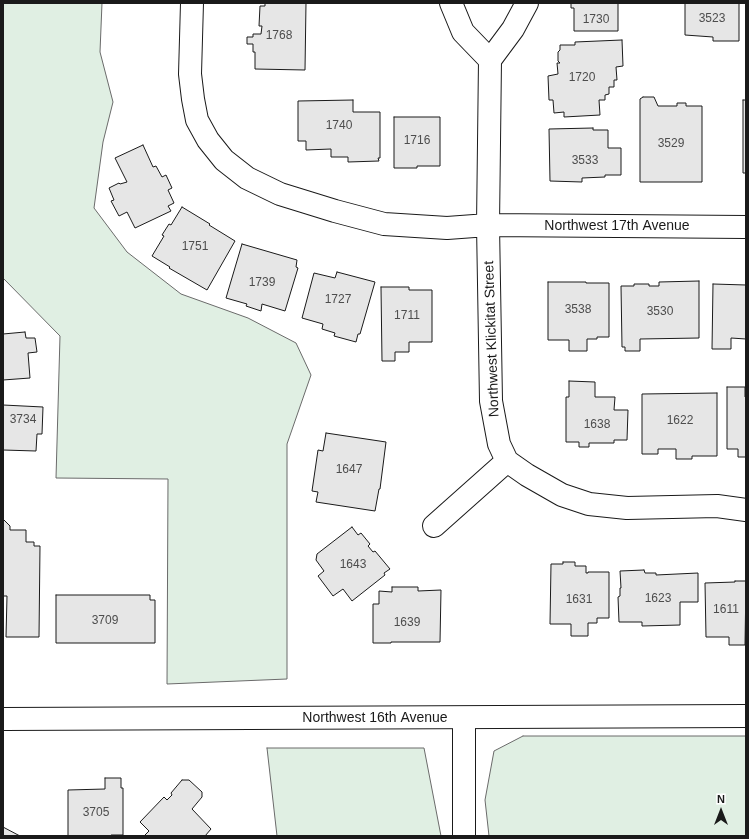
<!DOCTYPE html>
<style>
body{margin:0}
#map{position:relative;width:749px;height:839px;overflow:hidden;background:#fff;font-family:Arial,sans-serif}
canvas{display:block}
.frame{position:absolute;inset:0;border:4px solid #1a1a1a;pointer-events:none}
.north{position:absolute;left:701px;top:791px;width:40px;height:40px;-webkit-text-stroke:3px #fff;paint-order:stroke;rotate:0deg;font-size:11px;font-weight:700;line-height:16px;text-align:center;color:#1a1a1a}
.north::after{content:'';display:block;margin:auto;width:14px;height:18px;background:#1a1a1a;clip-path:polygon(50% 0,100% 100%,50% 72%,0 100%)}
</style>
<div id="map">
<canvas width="749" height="839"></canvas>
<div class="frame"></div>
<div class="north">N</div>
</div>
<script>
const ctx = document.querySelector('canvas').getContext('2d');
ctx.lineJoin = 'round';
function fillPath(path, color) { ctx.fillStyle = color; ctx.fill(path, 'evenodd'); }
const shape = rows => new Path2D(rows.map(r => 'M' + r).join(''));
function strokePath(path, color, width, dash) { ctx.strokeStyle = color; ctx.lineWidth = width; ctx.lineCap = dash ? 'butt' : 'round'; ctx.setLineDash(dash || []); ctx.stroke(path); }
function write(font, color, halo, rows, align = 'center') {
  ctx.font = font + ' Arial,sans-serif'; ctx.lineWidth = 3; ctx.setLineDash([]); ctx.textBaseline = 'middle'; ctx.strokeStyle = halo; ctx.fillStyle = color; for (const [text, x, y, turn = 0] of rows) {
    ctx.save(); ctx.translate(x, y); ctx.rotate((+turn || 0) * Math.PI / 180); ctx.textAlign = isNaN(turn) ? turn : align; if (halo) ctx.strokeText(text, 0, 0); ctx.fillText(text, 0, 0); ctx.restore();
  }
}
const green = shape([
 [3,3,102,3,100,52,113,102,103,142,94,208,127,252,181,294,248,318,296,343,311,375,287,444,287,679,167,684,168,479,56,478,60,336,3,278,3,3],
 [523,736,746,736,746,836,489,836,485,800,494,751,523,736],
 [267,748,424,748,441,836,277,836,267,748]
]);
fillPath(green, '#e0efe3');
strokePath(green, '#6a6a6a', 1);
const building = shape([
 [265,3,306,3,305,70,255,69,255,52,253,52,253,44,247,44,247,37,253,37,253,34,261,34,262,26,259,26,260,6,265,6,265,3],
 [571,3,618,3,618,31,574,31,574,8,571,8,571,3],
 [685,3,739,3,739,41,713,41,713,37,685,35,685,3],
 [622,40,623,66,616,67,617,80,614,80,614,87,609,87,609,94,605,95,605,100,599,100,600,115,564,117,564,112,554,113,553,100,549,100,548,76,558,74,557,63,560,63,558,61,558,52,560,50,560,45,575,45,575,42,622,40],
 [643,97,654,97,658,106,677,106,677,103,686,103,686,106,702,106,702,182,640,182,640,99,643,97],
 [353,100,353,112,380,112,380,158,378,158,379,161,348,162,348,157,331,157,331,149,306,150,306,141,298,141,298,101,353,100],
 [743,100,746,100,746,173,743,173,743,100],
 [394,117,440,117,440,166,417,166,417,168,394,168,394,117],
 [593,128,593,130,608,130,608,148,621,148,621,175,605,175,605,177,582,178,582,182,550,181,549,129,593,128],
 [143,145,153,167,156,166,162,177,166,175,172,188,168,190,174,203,168,206,171,211,135,228,127,212,119,216,111,201,114,200,109,188,119,183,120,184,127,182,115,158,143,145],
 [182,207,210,224,209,225,235,241,207,290,169,268,170,267,152,256,164,236,162,235,169,224,171,225,182,207],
 [242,244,297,260,296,267,298,268,285,311,262,304,261,311,246,306,247,304,226,298,242,244],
 [337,272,375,282,360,334,358,334,356,342,334,336,335,333,322,329,323,324,302,318,314,273,335,278,337,272],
 [699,281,699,338,640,339,640,351,625,351,625,347,622,347,621,286,634,286,634,284,649,284,649,286,659,286,659,282,699,281],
 [548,282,586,282,586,283,609,283,609,337,597,337,597,339,587,339,587,351,569,351,569,340,548,340,548,282],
 [713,284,746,285,746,339,731,338,731,349,712,349,713,284],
 [381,287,409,287,409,290,432,290,432,342,409,342,409,352,395,352,395,361,382,361,381,287],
 [25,332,26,338,35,338,37,352,28,353,30,378,3,380,3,334,25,332],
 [569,381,595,382,595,397,615,397,614,410,628,410,627,440,614,440,614,443,589,443,589,447,579,447,579,442,566,442,566,397,569,397,569,381],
 [727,387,745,387,745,397,746,397,746,457,738,457,738,449,727,449,727,387],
 [717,393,717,456,692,456,692,459,676,459,676,449,658,449,658,454,642,454,642,394,717,393],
 [3,405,43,407,42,434,37,434,36,451,3,450,3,405],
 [326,433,386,442,380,489,379,489,375,511,316,502,318,492,312,491,318,450,323,451,326,433],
 [3,519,10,526,10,530,26,530,26,542,34,542,34,546,40,546,39,637,6,637,7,596,3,596,3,519],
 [352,527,358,535,361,533,370,544,368,546,373,552,375,551,390,569,384,573,385,575,352,601,343,589,333,596,318,576,324,571,316,560,317,554,352,527],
 [563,562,575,562,575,566,586,566,586,573,588,573,588,572,609,572,609,618,597,618,597,623,588,623,588,636,571,636,571,624,550,624,551,564,563,564,563,562],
 [644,570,645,573,656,573,656,575,698,573,698,602,680,602,680,625,642,626,642,622,619,622,618,597,620,596,620,588,621,588,620,571,644,570],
 [735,581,746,581,745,645,729,645,729,637,706,637,705,583,735,582,735,581],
 [392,587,418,587,418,591,441,590,440,642,391,642,391,643,373,643,373,604,379,604,379,591,392,592,392,587],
 [56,595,150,595,150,600,155,600,155,643,56,643,56,595],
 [105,778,121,778,121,788,123,788,123,835,111,835,111,836,68,836,68,790,105,789,105,778],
 [182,780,189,780,202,792,202,797,192,809,211,829,205,836,146,836,145,835,149,831,140,822,164,797,167,800,172,795,171,793,182,780],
 [3,827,20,836,3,836,3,827]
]);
fillPath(building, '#e6e6e6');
strokePath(building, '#1a1a1a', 1);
const street = shape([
 [192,3,190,74,193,99,197,120,208,140,224,160,247,178,280,194,335,211,384,224,447,228,488,225,746,227],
 [451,3,463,32,490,60],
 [527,3,513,29,490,60,488,225,491,401,499,444,507,461,527,475,562,495,589,504,627,508,717,506,746,510],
 [434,526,507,461],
 [464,836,464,718]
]);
const secondary = shape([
 [3,719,746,716]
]);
strokePath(street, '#1a1a1a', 24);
strokePath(secondary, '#1a1a1a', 24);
strokePath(street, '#fff', 22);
strokePath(secondary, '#fff', 22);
write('12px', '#4d4d4d', null, [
 ["3523",712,19],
 ["1730",596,20],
 ["1768",279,36],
 ["1720",582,78],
 ["1740",339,126],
 ["1716",417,141],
 ["3529",671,144],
 ["3533",585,161],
 ["1751",195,247],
 ["1739",262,283],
 ["1727",338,300],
 ["3538",578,310],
 ["3530",660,312],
 ["1711",407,316],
 ["3734",23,420],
 ["1622",680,421],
 ["1638",597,425],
 ["1647",349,470],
 ["1643",353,565],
 ["1623",658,599],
 ["1631",579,600],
 ["1611",726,610],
 ["3709",105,621],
 ["1639",407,623],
 ["3705",96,813]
]);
write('14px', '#1a1a1a', '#fff', [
 ["Northwest 17th Avenue",617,226],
 ["Northwest Klickitat Street",492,339,-92],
 ["Northwest 16th Avenue",375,718]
]);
</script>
